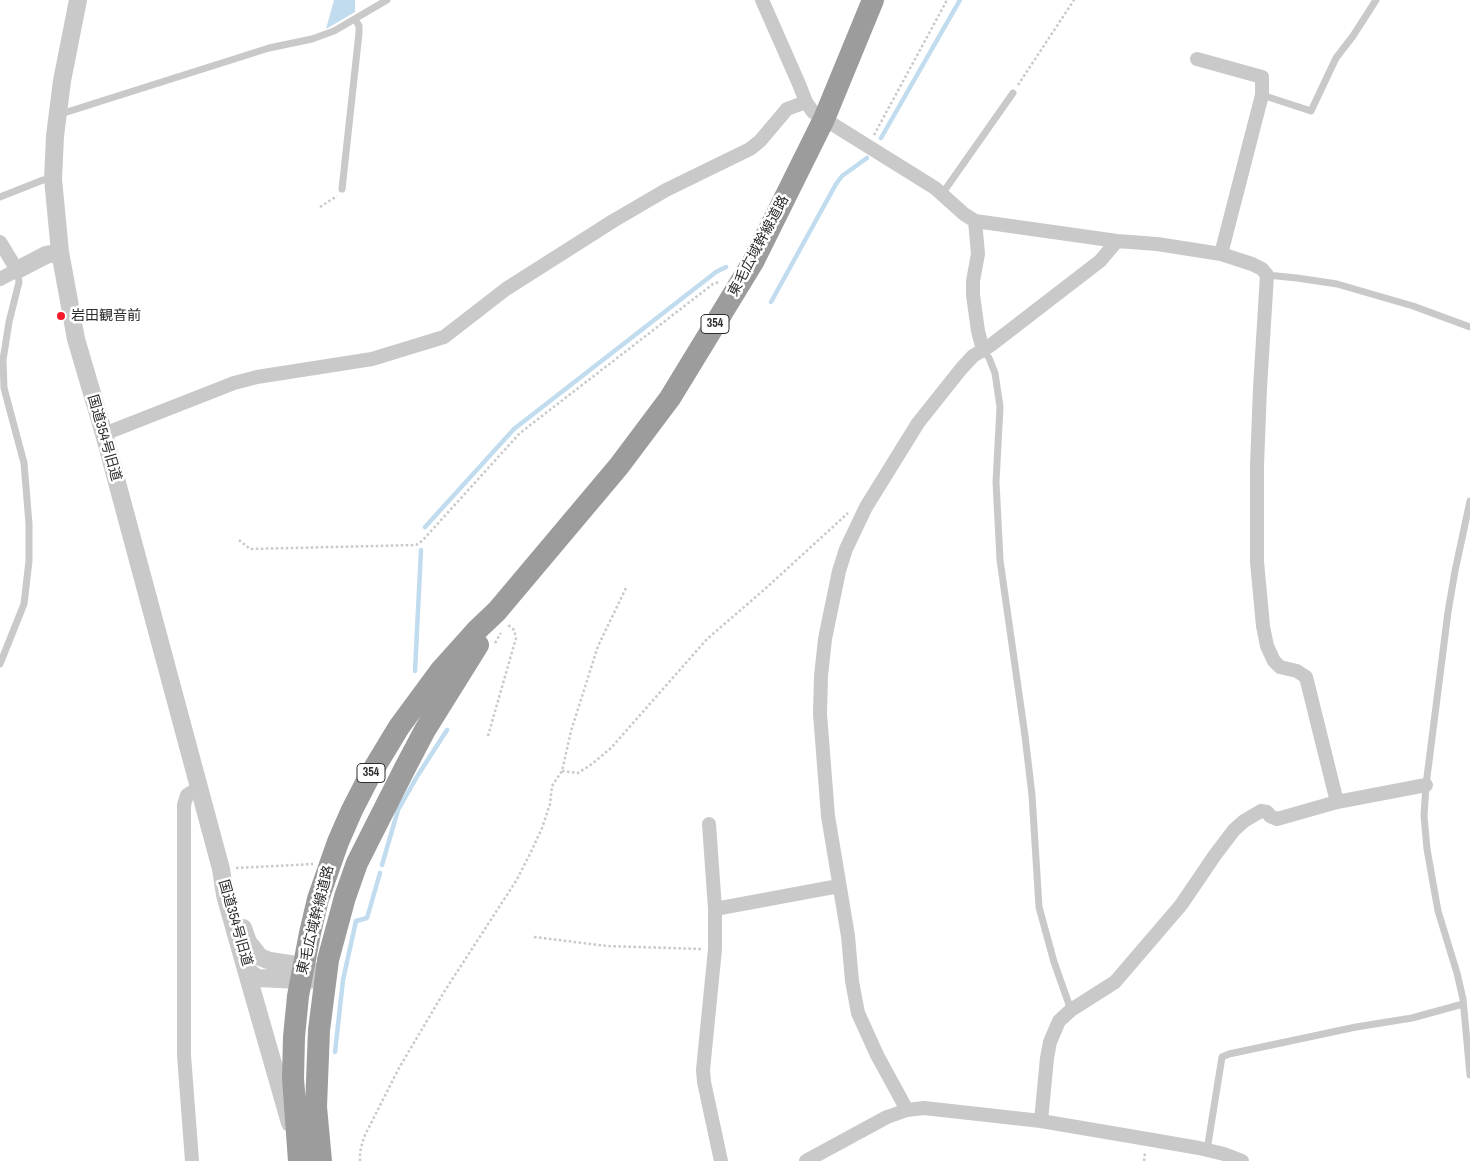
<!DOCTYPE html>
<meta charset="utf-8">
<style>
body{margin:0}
canvas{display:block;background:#fff}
</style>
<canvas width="1470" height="1161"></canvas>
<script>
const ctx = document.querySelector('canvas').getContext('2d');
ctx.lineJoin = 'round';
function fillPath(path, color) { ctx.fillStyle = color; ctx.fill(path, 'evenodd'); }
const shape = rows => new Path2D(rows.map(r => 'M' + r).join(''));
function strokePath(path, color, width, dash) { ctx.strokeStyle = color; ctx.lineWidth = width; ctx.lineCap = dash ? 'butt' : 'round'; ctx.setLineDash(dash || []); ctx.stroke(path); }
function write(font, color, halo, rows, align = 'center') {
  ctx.font = font + ' "Archivo Narrow","Noto Sans JP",sans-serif'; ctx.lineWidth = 5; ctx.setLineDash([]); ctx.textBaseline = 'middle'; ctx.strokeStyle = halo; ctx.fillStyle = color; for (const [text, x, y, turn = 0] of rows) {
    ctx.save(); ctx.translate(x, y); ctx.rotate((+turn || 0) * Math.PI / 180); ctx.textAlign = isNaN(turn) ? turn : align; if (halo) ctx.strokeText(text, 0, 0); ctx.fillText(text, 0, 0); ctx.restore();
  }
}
fillPath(shape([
 [334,0,355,0,355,12,326,29]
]), '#c1dcee');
strokePath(shape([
 [881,138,960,0],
 [771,302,836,184,842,176,867,158],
 [425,527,514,429,716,272,726,267],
 [415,671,421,550],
 [382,865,398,810,418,775,447,730],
 [335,1052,343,980,356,921,367,918,380,873]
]), '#c1dcee', 4.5);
strokePath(shape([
 [1018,85,1074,0],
 [874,135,947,0],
 [320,207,337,196],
 [239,540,250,549,416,545,422,541,520,433,713,284,719,282],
 [495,643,501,633],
 [488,736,516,638,514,630,508,625],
 [562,771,578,773,592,764,611,748,707,639,765,589,848,513],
 [236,868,313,864],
 [534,937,607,946,702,949],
 [360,1161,360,1152,364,1137,399,1068,444,992,516,881,530,854,542,828,550,804,552,786,562,771,571,731,598,646,626,588],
 [1144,1161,1145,1153]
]), '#c9c9c9', 2.5, [2.5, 2.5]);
strokePath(shape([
 [1262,95,1311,111,1336,58,1353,36,1376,0],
 [58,113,67,112,269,48,312,39,334,31,387,0],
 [342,189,359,33,359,26,355,19],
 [942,194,1013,93],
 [0,197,43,180,53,179],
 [1267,275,1297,278,1337,284,1413,306,1470,327],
 [983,350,989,358,995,373,1000,407,996,482,1000,560,1025,736,1032,795,1039,907,1054,962,1071,1010],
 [1470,501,1455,571,1448,612,1426,785,1424,816,1427,849,1438,911,1457,973,1463,999,1470,1075],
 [0,664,24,604,29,561,29,524,24,463,4,388,3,360,9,322,19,282,17,270],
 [1207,1150,1222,1057,1229,1054,1356,1027,1412,1018,1463,1004]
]), '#c9c9c9', 7);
strokePath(shape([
 [762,0,799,84,806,102,813,112,935,188,964,214,975,221,1117,241,1157,244,1221,254,1252,264,1262,269,1267,275,1260,388,1257,466,1257,562,1263,626,1267,646,1274,661,1280,667,1297,671,1306,677,1337,802],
 [1197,59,1262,77,1262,95,1221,254],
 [975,221,978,254,973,281,973,295,978,331,983,350],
 [0,242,17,270,0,279],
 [104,434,234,383,257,377,372,359,444,337,506,289,613,221,666,190,750,149,760,141,787,109,806,102],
 [709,824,715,909,715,949,703,1070,704,1082,721,1161],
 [715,909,839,886],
 [907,1110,877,1055,858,1013,852,981,848,936,828,816,820,714,821,676,825,639,839,571,846,549,866,507,918,423,961,369,973,356,991,345,1100,261,1117,241],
 [1041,1121,1047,1058,1050,1042,1059,1021,1071,1010,1115,982,1181,905,1215,855,1234,830,1244,821,1261,811,1267,812,1270,816,1277,819,1337,802,1426,785],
 [192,1161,184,1055,184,805,187,795,192,792,199,790],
 [806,1161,887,1117,907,1110,924,1108,1041,1121,1147,1139,1199,1148,1224,1154,1242,1161]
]), '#c9c9c9', 14);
strokePath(shape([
 [78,0,62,81,55,136,53,179,60,252,76,339,104,434,221,869,225,895,245,966,249,972,257,978,300,980,325,979],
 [17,270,46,255,60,252],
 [243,928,248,942,260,957,270,961,303,966,314,972],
 [245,966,290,1123]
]), '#c9c9c9', 18);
strokePath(shape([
 [299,1161,293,1078,294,1037,298,996,310,933,318,899,338,842,352,810,370,775,399,727,441,670,476,631,497,611,619,466,670,398,753,262,824,119,873,0],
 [321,1161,316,1107,319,1030,328,960,345,897,357,863,405,768,425,730,478,645]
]), '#9c9c9c', 22);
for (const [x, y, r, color] of [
 [61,316,5,"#f61a29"]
]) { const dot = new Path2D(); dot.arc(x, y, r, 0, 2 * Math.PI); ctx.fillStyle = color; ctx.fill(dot); strokePath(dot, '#fff', 2); }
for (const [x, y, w] of [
 [715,324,28],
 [371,773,28]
]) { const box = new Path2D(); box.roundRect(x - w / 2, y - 9.5, w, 19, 4); ctx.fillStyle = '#fff'; ctx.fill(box); strokePath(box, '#2c2c2c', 1); }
write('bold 12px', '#2c2c2c', null, [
 ["354",715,324],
 ["354",371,773]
]);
write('14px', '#2c2c2c', '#fff', [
 ["東毛広域幹線道路",759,246,-62],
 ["国道354号旧道",104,438,74],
 ["東毛広域幹線道路",316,920,-76],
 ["国道354号旧道",235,923,74]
]);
write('14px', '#2c2c2c', '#fff', [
 ["岩田観音前",71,316]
], 'left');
</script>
